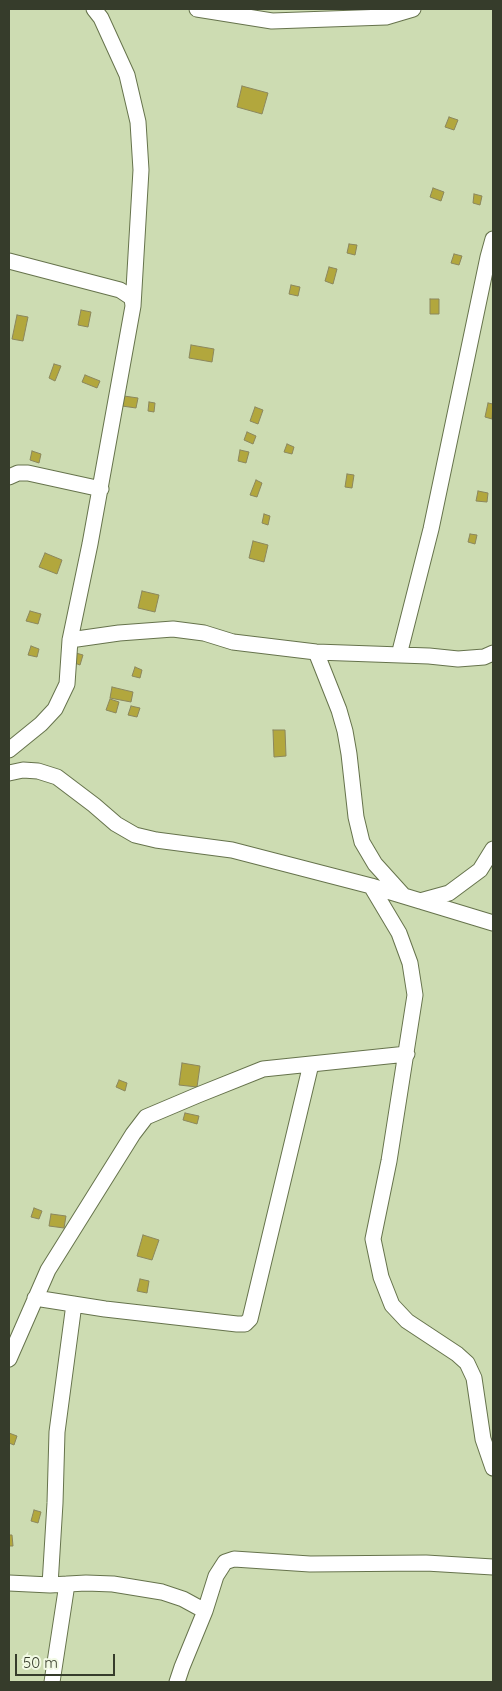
<!DOCTYPE html>
<style>
body{margin:0}
#map{position:relative;width:502px;height:1691px;overflow:hidden;background:#cddcb2;font-family:Quicksand,sans-serif}
canvas{display:block}
.frame{position:absolute;inset:0;border:10px solid #363c2b;pointer-events:none}
.scale{position:absolute;left:15px;top:1654px;width:100px;height:22px;box-sizing:border-box;border:2px solid #363c2b;border-top:0;padding-left:6px;font-size:15px;line-height:18px;white-space:nowrap;color:#363c2b;-webkit-text-stroke:4px #f2fae4;paint-order:stroke}
</style>
<div id="map">
<canvas width="502" height="1691"></canvas>
<div class="frame"></div>
<div class="scale">50 m</div>
</div>
<script>
const ctx = document.querySelector('canvas').getContext('2d');
ctx.lineJoin = 'round';
function fillPath(path, color) { ctx.fillStyle = color; ctx.fill(path, 'evenodd'); }
const shape = rows => new Path2D(rows.map(r => 'M' + r).join(''));
function strokePath(path, color, width, dash) { ctx.strokeStyle = color; ctx.lineWidth = width; ctx.lineCap = dash ? 'butt' : 'round'; ctx.setLineDash(dash || []); ctx.stroke(path); }
const building = shape([
 [242,86,268,93,262,114,237,107,242,86],
 [449,117,458,120,454,130,445,127,449,117],
 [433,188,444,192,441,201,430,197,433,188],
 [474,194,482,196,480,205,473,203,474,194],
 [349,244,357,245,355,255,347,253,349,244],
 [454,254,462,256,459,265,451,263,454,254],
 [329,267,337,269,333,284,325,281,329,267],
 [291,285,300,287,298,296,289,294,291,285],
 [430,299,439,299,439,314,430,314,430,299],
 [81,310,91,312,88,327,78,325,81,310],
 [17,315,28,317,23,341,12,339,17,315],
 [191,345,214,349,212,362,189,358,191,345],
 [54,364,61,366,55,381,49,378,54,364],
 [85,375,100,381,97,388,82,382,85,375],
 [124,396,138,398,136,408,122,406,124,396],
 [149,402,155,403,154,412,148,411,149,402],
 [488,403,493,404,492,419,485,417,488,403],
 [255,407,263,410,258,424,250,421,255,407],
 [247,432,256,436,253,444,244,440,247,432],
 [287,444,294,447,292,454,284,452,287,444],
 [240,450,249,452,246,463,238,461,240,450],
 [32,451,41,454,39,463,30,460,32,451],
 [347,474,354,475,352,488,345,487,347,474],
 [256,480,262,483,257,497,250,495,256,480],
 [478,491,488,493,487,502,476,501,478,491],
 [264,514,270,516,268,525,262,523,264,514],
 [470,534,477,535,475,544,468,542,470,534],
 [253,541,268,545,264,562,249,558,253,541],
 [45,553,62,560,57,574,39,567,45,553],
 [142,591,159,595,155,612,138,608,142,591],
 [30,611,41,614,38,624,26,621,30,611],
 [31,646,39,649,37,657,28,655,31,646],
 [76,653,83,655,80,665,72,662,76,653],
 [135,667,142,670,140,678,132,676,135,667],
 [112,687,133,692,131,702,110,698,112,687],
 [110,699,119,702,116,713,106,710,110,699],
 [131,706,140,708,137,717,128,715,131,706],
 [273,730,285,730,286,756,274,757,273,730],
 [182,1063,200,1066,197,1087,179,1085,182,1063],
 [119,1080,127,1083,125,1091,116,1087,119,1080],
 [185,1113,199,1116,197,1124,183,1120,185,1113],
 [34,1208,42,1211,39,1219,31,1217,34,1208],
 [51,1214,66,1216,64,1228,49,1226,51,1214],
 [143,1235,159,1240,152,1260,137,1256,143,1235],
 [140,1279,149,1281,147,1293,137,1291,140,1279],
 [9,1433,17,1436,14,1445,9,1443,9,1433],
 [34,1510,41,1512,38,1523,31,1521,34,1510],
 [9,1535,12,1535,13,1546,9,1546,9,1535]
]);
fillPath(building, '#b2a73d');
strokePath(building, '#8b875d', 1);
const street = shape([
 [197,9,272,21,386,17,413,9],
 [9,261,120,290,132,298,133,306],
 [9,477,18,473,28,473,101,489],
 [70,640,119,633,173,629,204,633,233,642,316,652,429,656,458,659,484,657,493,653],
 [316,652,339,710,345,731,349,754,356,817,362,842,375,864,403,895],
 [399,655,431,529,488,257,493,239],
 [9,750,41,724,55,709,67,684,70,640,90,544,133,306,141,170,138,122,127,75,101,18,94,9],
 [9,773,23,770,38,771,57,777,94,805,116,824,135,835,156,840,232,850,371,886,493,923],
 [371,886,399,933,410,963,415,995,389,1161,373,1239,381,1277,392,1305,407,1321,457,1354,467,1363,474,1378,483,1439,493,1468],
 [420,901,449,893,480,870,493,849],
 [35,1298,105,1309,237,1324,245,1324,250,1319,311,1064],
 [9,1359,48,1270,133,1134,146,1117,198,1095,263,1069,407,1054],
 [9,1583,50,1585,86,1583,113,1584,162,1592,183,1599,205,1611],
 [50,1585,55,1503,57,1432,74,1304],
 [52,1682,67,1584],
 [177,1682,182,1667,205,1611,216,1576,225,1562,234,1559,310,1564,426,1563,493,1567]
]);
strokePath(street, '#66734c', 17);
strokePath(street, '#fff', 15);
</script>
